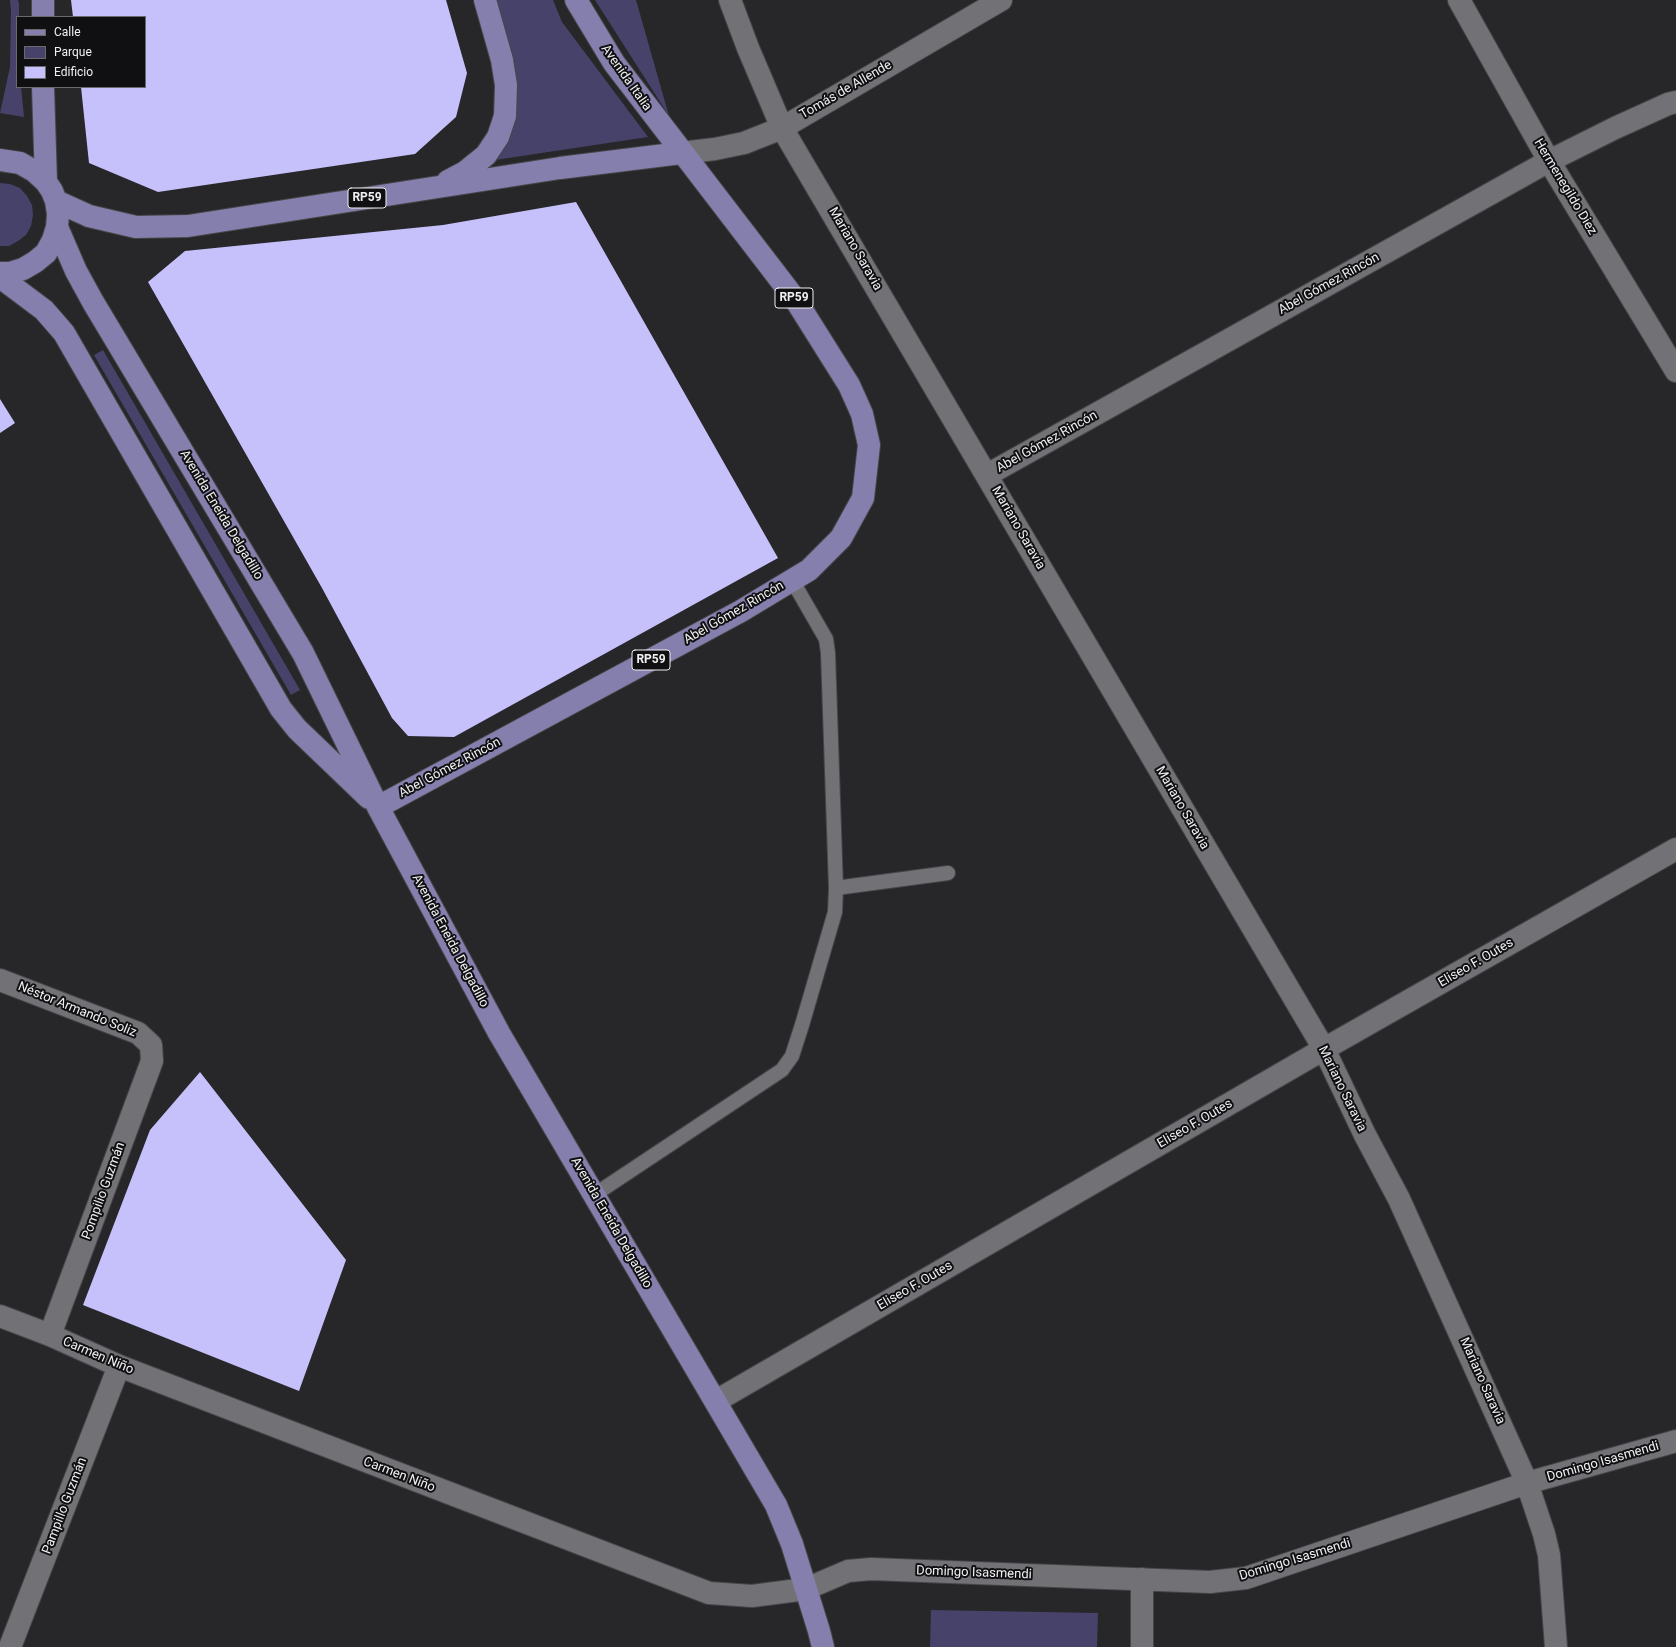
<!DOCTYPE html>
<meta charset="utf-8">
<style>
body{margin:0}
#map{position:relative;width:1676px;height:1647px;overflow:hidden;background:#27272a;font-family:Roboto,sans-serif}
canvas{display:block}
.legend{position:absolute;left:16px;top:16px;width:130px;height:72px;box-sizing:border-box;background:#101012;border:1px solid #6a6a6c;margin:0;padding:5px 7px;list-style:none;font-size:12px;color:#f0f0f2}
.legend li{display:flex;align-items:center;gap:8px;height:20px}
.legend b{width:20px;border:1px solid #6a6a6c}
</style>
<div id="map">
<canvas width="1676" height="1647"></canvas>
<ul class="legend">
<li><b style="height:5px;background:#847fad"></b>Calle</li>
<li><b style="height:11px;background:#47426a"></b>Parque</li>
<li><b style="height:11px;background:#c6c1fa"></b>Edificio</li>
</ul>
</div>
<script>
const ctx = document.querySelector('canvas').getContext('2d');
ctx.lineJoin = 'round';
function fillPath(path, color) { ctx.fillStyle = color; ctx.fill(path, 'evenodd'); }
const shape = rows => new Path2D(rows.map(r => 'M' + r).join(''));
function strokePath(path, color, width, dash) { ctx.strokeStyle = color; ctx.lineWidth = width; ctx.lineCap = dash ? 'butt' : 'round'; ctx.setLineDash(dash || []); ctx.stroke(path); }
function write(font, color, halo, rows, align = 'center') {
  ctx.font = font + ' Roboto,sans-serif'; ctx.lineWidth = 4; ctx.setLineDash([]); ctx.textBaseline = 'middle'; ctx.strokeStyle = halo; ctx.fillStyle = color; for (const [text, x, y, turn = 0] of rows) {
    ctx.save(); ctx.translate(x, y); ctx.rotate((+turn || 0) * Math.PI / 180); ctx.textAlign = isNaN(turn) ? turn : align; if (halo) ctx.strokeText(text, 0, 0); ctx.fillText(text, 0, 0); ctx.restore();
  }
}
fillPath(shape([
 [10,0,18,0,19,4,19,17,17,17,17,87,21,87,24,117,0,113,10,67,11,11],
 [497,0,553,0,562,22,648,137,495,160,514,114,514,65],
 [595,0,636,0,669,116],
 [0,183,10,184,20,188,27,196,32,205,33,215,31,226,26,235,18,241,9,246,0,246],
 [103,350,300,690,291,695,94,355],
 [931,1610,1098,1613,1097,1647,930,1647]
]), '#47426a');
fillPath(shape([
 [71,0,446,0,467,73,456,117,415,154,158,192,89,163,81,87,145,87,145,17,73,17],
 [576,202,778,558,454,737,408,736,392,718,322,588,148,282,185,251,443,225],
 [0,399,15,423,0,433],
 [200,1072,346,1260,299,1391,83,1305,150,1130]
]), '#c6c1fa');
const lane = shape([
 [836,888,948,873],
 [594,1195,782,1070,792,1056,802,1025,835,912,836,888,828,653,826,639,792,580]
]);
const street = shape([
 [730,0,748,48,782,128,1324,1049,1365,1135,1399,1199,1527,1483,1544,1534,1549,1555,1556,1647],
 [1459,0,1549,161,1676,371],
 [681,153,715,149,744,143,782,128,1001,0],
 [987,475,1549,161,1615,128,1668,104,1676,102],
 [0,980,138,1033,151,1045,152,1061,50,1335],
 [0,1316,50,1335,119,1366,709,1593,752,1596,806,1589,848,1571,871,1569,1210,1582,1246,1578,1527,1483,1676,1441],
 [716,1401,1324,1049,1676,849],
 [10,1647,119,1366],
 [1142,1647,1142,1579]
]);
const primary = shape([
 [43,0,43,17],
 [43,87,46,182],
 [0,160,20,163,34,171,46,182,52,191,56,201,58,214,57,227,53,240,46,253,35,262,23,269,10,273,0,273],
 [448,181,465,172,486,155,498,137,505,116,506,85,502,60,485,0],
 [56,201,89,216,136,227,188,226,560,168,681,153],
 [57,227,76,271,93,302,303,653,378,807,499,1033,776,1505,792,1544,819,1631,823,1647],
 [0,277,44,310,64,333,281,709,297,729,369,798],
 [378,807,741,611,809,570,841,538,863,498,869,445,862,414,849,385,795,299,614,63,576,0]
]);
strokePath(lane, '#464649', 16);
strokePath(street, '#464649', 24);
strokePath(primary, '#464649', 24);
strokePath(lane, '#727276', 14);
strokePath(street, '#727276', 22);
strokePath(primary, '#847fad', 22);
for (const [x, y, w] of [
 [367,198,38],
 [794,298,38],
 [651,660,38]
]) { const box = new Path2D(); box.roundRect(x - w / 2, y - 10, w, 20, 3); ctx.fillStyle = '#101012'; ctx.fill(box); strokePath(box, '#f0f0f2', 1); }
write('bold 12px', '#f0f0f2', null, [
 ["RP59",367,198],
 ["RP59",794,298],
 ["RP59",651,660]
]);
write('13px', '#f0f0f2', '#101012', [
 ["Avenida Italia",626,78,55],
 ["Tomás de Allende",846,90,-30],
 ["Hermenegildo Diez",1565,187,59],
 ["Mariano Saravia",855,249,60],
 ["Abel Gómez Rincón",1329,284,-29],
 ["Abel Gómez Rincón",1047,442,-29],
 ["Avenida Eneida Delgadillo",221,515,59],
 ["Mariano Saravia",1018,528,60],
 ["Abel Gómez Rincón",734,613,-30],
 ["Abel Gómez Rincón",450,768,-28],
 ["Mariano Saravia",1182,808,60],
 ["Avenida Eneida Delgadillo",450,941,62],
 ["Eliseo F. Outes",1476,963,-30],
 ["Néstor Armando Soliz",77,1010,22],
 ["Mariano Saravia",1342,1089,64],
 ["Eliseo F. Outes",1195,1124,-30],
 ["Pompilio Guzmán",104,1191,-70],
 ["Avenida Eneida Delgadillo",611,1223,60],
 ["Eliseo F. Outes",915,1286,-30],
 ["Carmen Niño",98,1356,23],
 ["Mariano Saravia",1482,1381,66],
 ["Domingo Isasmendi",1603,1462,-16],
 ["Carmen Niño",399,1475,21],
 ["Pampillo Guzmán",65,1506,-69],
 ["Domingo Isasmendi",1295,1560,-17],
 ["Domingo Isasmendi",974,1573,2]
]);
</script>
